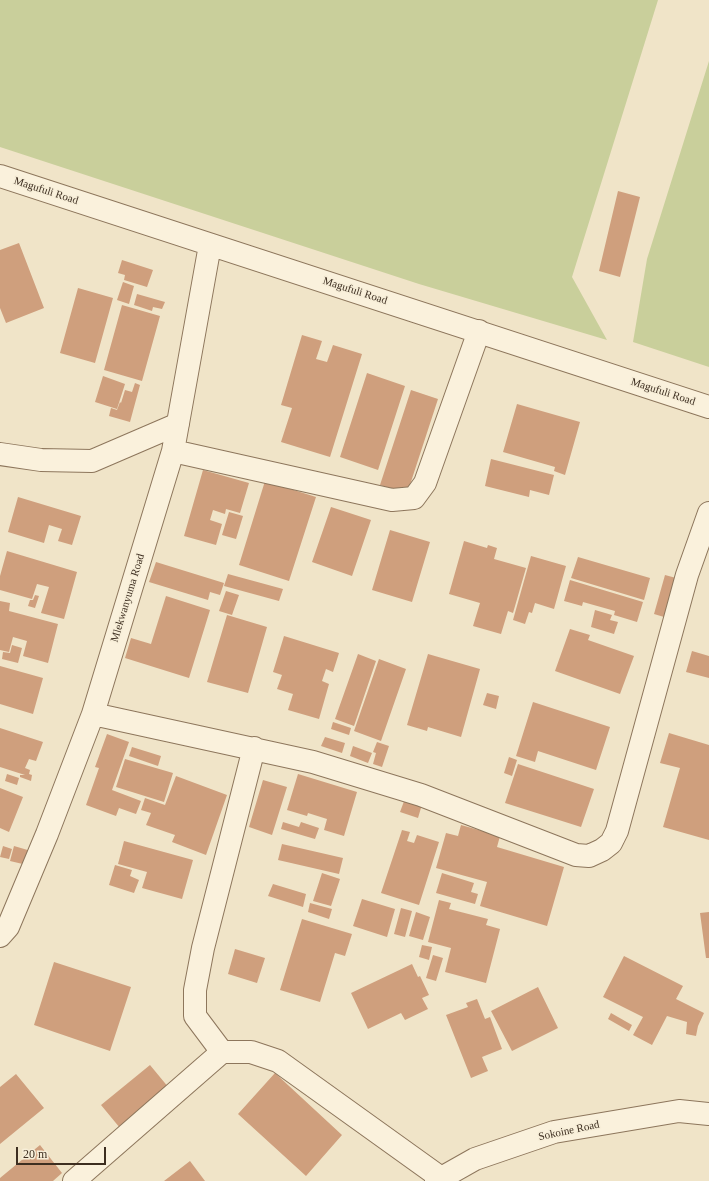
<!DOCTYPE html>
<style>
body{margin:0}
#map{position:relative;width:709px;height:1181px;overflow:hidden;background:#f0e4c8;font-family:"Times New Roman",serif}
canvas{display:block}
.scale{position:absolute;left:16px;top:1147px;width:90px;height:18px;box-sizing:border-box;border:2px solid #3d2e20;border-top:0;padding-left:5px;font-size:12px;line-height:14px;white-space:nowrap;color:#3d2e20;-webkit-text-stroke:3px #f7eed8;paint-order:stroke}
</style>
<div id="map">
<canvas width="709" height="1181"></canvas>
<div class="scale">20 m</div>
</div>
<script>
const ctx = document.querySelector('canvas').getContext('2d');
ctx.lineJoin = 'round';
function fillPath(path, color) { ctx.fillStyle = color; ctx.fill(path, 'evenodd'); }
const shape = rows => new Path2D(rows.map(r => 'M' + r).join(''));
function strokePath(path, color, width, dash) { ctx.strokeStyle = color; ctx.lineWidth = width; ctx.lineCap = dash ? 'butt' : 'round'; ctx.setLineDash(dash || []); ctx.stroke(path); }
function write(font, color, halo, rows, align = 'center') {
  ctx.font = font + ' "Times New Roman",serif'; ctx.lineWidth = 3; ctx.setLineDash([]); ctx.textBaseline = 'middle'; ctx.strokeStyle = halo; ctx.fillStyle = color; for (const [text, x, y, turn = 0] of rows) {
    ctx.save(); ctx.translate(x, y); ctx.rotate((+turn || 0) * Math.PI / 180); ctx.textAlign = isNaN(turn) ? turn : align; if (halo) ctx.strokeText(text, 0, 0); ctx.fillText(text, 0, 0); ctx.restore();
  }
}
fillPath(shape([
 [0,0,658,0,572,277,607,340,419,284,0,147],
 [709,61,709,367,633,342,647,259]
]), '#c9cf9b');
fillPath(shape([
 [618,191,640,197,620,277,599,271],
 [19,243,44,308,6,323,0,308,0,250],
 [122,260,153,270,147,287,124,280,125,275,118,273],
 [123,282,134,286,129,304,117,300],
 [78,288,113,298,95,363,60,353],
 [137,294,165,302,162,309,153,307,152,311,134,305],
 [122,305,160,316,142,381,104,370],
 [302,335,322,341,316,359,327,362,333,345,362,354,330,457,281,442,292,408,281,405],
 [367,373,405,386,378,470,340,457],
 [103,376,125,384,117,409,95,402],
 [135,383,140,385,130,422,109,416,111,408,117,410,120,402,121,403,125,390,132,392],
 [411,390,438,399,407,494,380,485],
 [517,404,580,422,565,475,554,471,555,467,503,452],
 [491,459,554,475,549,495,530,490,529,497,485,486],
 [203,470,249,483,240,513,226,509,225,514,213,510,210,520,222,524,216,545,184,536],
 [265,481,316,497,289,581,239,565],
 [18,497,81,516,72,545,58,541,62,529,49,525,44,543,8,532],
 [331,507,371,520,352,576,312,562],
 [229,512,243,516,236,539,222,535],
 [390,530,430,542,412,602,372,590],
 [464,541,487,548,488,545,497,548,494,559,526,568,513,613,508,611,501,634,473,626,480,603,449,594],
 [7,551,77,572,64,619,41,613,49,587,37,584,32,599,0,590,0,576],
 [531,556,566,566,554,609,535,603,532,613,529,612,525,624,513,620],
 [578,557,650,578,644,600,571,578],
 [156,562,224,583,220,595,210,592,208,600,149,582],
 [228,574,283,589,279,601,224,586],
 [665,575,676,578,664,617,654,614],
 [570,580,643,602,637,622,614,615,615,611,583,602,582,606,564,601],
 [226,591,239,595,232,615,219,611],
 [35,595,39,596,35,608,28,606,30,600,33,600],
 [166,596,210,610,189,678,125,658,131,638,151,644],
 [0,601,10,603,9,611,58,624,48,663,23,656,27,641,13,637,9,652,0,650],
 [595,610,612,615,610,620,618,622,614,634,591,627],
 [227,615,267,627,248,693,207,682],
 [570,629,590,635,588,640,634,656,620,694,555,671],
 [284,636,339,653,333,672,326,669,322,681,329,684,319,719,288,710,293,694,277,689,282,675,273,672],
 [12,645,22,648,18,663,2,659,3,652,10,653],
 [692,651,709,656,709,678,686,672],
 [358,654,376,661,354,726,335,719],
 [428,654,480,669,461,737,428,727,427,731,407,725],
 [379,659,406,669,381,741,354,731],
 [0,666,43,678,33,714,0,704],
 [487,693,499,696,496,709,483,705],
 [533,702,610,727,596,770,538,751,535,762,516,756],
 [333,722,351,728,349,735,331,729],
 [0,728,43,742,36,761,29,759,25,768,30,770,29,774,32,775,31,781,20,777,20,775,25,775,0,767],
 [669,733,709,745,709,840,663,827,680,768,660,763],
 [107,734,129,742,112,790,141,801,136,814,119,808,116,816,86,805,99,768,95,767],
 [325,737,345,743,342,753,321,746],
 [377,742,389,746,382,767,373,764,376,753,373,752],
 [353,746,372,753,368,763,350,756],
 [132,747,161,756,158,766,129,756],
 [509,757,517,760,512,776,504,773],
 [125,759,173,773,164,802,116,787],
 [518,764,594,789,581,827,505,803],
 [7,774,19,778,17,785,5,781],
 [298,774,357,792,344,836,324,830,327,819,308,813,307,816,287,810],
 [176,776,227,795,206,855,172,842,175,835,146,825,151,813,141,810,145,798,165,805],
 [263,780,287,787,272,835,249,827],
 [0,788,23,797,9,832,0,828],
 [406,796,423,801,418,818,400,812],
 [283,822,299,827,301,822,319,828,315,839,281,829],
 [461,825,500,836,497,847,564,867,547,926,480,906,487,882,436,868,446,833,458,836],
 [402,830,410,832,407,841,414,843,417,835,439,842,419,905,381,893],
 [124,841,193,860,182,899,142,888,147,872,118,864],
 [282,844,343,858,339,874,278,860],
 [3,846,12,849,9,859,0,857],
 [14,846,31,851,27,865,10,861],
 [115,865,132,870,130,876,139,880,134,893,109,885],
 [322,873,340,879,331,906,313,901],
 [442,873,474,883,471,892,478,894,475,904,436,893],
 [273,884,306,894,303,907,268,896],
 [362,899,395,909,387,937,353,926],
 [439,900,451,903,449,909,488,919,486,925,500,929,486,983,445,972,451,948,428,942],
 [310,903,332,909,329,919,308,912],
 [401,908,412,911,405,937,394,934],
 [416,912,430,917,423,940,409,936],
 [709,912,709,958,706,958,700,913],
 [302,919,352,934,345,956,335,953,320,1002,280,990],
 [422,945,432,947,429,960,419,957],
 [235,949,265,958,257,983,228,974],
 [433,955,443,958,436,981,426,978],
 [624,956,683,986,676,999,704,1013,698,1026,696,1036,686,1034,687,1022,667,1016,652,1045,633,1035,643,1017,603,997],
 [54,962,131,987,110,1051,34,1025],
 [412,964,418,977,420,976,429,995,422,998,428,1009,405,1020,401,1013,368,1029,351,993],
 [538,987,558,1028,512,1051,491,1011],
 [477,999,485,1019,490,1017,502,1049,482,1057,488,1071,471,1078,446,1015,468,1007,466,1003],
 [611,1013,632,1025,629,1031,608,1019],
 [150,1065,169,1088,120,1128,101,1105],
 [275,1073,342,1135,306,1176,238,1114],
 [16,1074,44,1108,0,1144,0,1087],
 [40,1145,62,1173,53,1181,0,1181,0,1178],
 [190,1161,205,1181,164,1181]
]), '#cf9f7d');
const minor = shape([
 [0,176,709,407],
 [173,451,392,500,414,498,425,483,479,331],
 [0,454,41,460,92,461,178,424],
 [93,714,313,762,421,795,576,855,589,856,602,850,611,843,617,831,687,575,709,513],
 [0,936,8,927,47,834,93,714,173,451,210,245],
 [222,1052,195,1016,195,990,203,948,254,748],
 [74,1181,222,1052,251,1052,278,1061,441,1178],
 [436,1181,475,1159,554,1132,679,1111,709,1114]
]);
strokePath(minor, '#8d765c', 24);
strokePath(minor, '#faf1dc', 22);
write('11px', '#3d2e20', '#f7eed8', [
 ["Magufuli Road",46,191,18],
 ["Magufuli Road",355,291,18],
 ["Magufuli Road",663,392,18],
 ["Mlekwanyuma Road",128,598,-73],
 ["Sokoine Road",569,1131,-12]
]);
</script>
